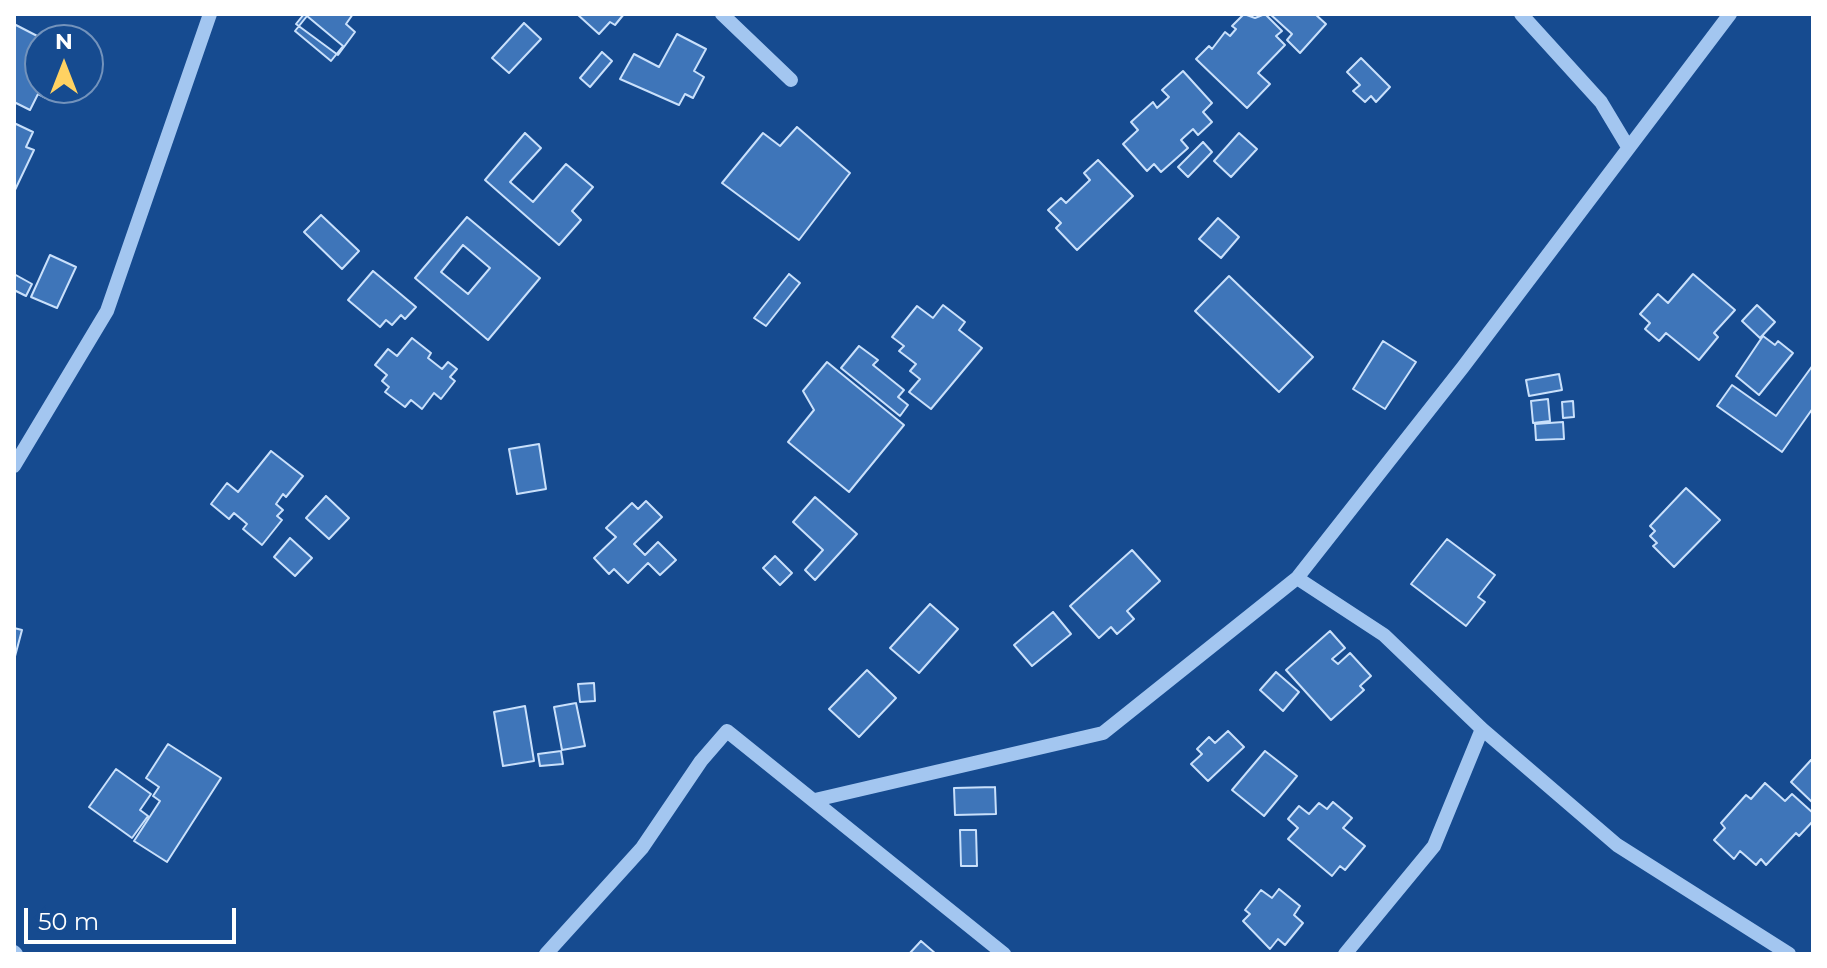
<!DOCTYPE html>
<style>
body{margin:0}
#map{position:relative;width:1827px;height:968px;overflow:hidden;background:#164b90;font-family:Montserrat,sans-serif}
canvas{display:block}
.frame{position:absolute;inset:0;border:16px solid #fff;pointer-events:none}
.north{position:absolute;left:24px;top:24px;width:80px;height:80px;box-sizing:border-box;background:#164b90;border:2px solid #7393bc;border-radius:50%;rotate:0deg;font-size:22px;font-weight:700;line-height:32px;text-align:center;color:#fff}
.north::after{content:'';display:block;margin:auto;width:28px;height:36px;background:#ffd262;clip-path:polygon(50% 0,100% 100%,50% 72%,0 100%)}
.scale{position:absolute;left:24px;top:908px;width:212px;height:36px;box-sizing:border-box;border:4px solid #fff;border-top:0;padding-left:10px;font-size:24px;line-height:28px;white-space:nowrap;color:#fff;-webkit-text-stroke:6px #164b90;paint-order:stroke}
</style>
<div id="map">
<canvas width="1827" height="968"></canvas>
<div class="frame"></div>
<div class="north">N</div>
<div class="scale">50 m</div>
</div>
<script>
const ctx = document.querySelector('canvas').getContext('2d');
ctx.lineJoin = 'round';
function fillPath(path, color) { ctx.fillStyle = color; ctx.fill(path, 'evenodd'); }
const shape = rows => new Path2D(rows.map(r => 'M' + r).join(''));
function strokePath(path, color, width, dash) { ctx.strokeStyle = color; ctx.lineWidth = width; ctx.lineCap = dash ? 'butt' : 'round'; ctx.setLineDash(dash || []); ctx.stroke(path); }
const building = shape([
 [304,14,353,14,346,24,355,32,338,55,296,24,304,14],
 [577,14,624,14,615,25,610,22,599,34,577,14],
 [1244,14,1255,18,1265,14,1282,31,1276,36,1285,45,1258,73,1270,84,1247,108,1196,59,1209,46,1212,49,1225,32,1230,36,1236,29,1232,26,1244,14],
 [1270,14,1315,14,1326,24,1300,53,1287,40,1292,34,1270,14],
 [307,16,343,46,331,61,295,31,307,16],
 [524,23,541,39,509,73,492,58,524,23],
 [14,24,45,40,40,40,40,88,51,88,46,98,38,94,30,110,14,102,14,24],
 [677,34,706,49,694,71,704,77,693,98,685,94,679,105,620,79,634,54,659,67,677,34],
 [602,52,612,61,590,87,580,78,602,52],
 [1361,58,1390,87,1376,102,1371,96,1365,102,1353,91,1360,85,1347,72,1361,58],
 [1183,71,1212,103,1203,112,1212,122,1198,135,1193,129,1181,140,1188,148,1161,172,1154,164,1147,171,1123,144,1138,130,1131,122,1153,102,1157,108,1169,97,1162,90,1183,71],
 [14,123,33,132,26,147,34,150,14,192,14,123],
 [797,127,850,173,799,240,722,183,763,133,780,146,797,127],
 [525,133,541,148,510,182,533,202,566,164,593,187,572,211,581,220,559,245,485,180,525,133],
 [1239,133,1257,149,1231,177,1214,161,1239,133],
 [1203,142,1212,152,1188,177,1178,167,1203,142],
 [1098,160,1133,196,1077,250,1056,228,1061,223,1048,210,1061,198,1066,203,1090,180,1084,173,1098,160],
 [321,215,359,251,342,269,304,232,321,215],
 [467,217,540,278,488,340,415,278,467,217],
 [463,245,490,268,468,294,441,272,463,245],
 [1218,218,1239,237,1221,258,1199,239,1218,218],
 [50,255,76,267,57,308,31,297,50,255],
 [373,271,416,307,405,319,401,315,392,325,386,320,380,327,348,300,373,271],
 [14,274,32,284,26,296,14,290,14,274],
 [789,274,800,283,766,326,754,318,789,274],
 [1693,274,1735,310,1714,333,1718,337,1699,360,1666,333,1659,341,1645,329,1650,323,1640,314,1658,294,1668,303,1693,274],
 [1229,276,1313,357,1279,392,1195,311,1229,276],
 [943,305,965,322,959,330,982,348,931,409,909,392,920,379,910,371,916,364,899,351,904,346,892,337,917,306,933,318,943,305],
 [1757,305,1775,322,1760,338,1742,321,1757,305],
 [1763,336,1775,345,1778,341,1793,353,1759,395,1736,376,1763,336],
 [412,338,431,353,428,358,442,369,448,362,457,369,450,377,455,381,441,399,434,393,422,409,411,400,405,407,385,392,389,387,382,381,387,375,375,365,388,349,397,356,412,338],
 [1383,341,1416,362,1385,409,1353,389,1383,341],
 [859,346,878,360,873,365,904,390,898,397,908,405,900,416,841,368,859,346],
 [827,362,904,425,849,492,788,442,814,410,803,391,827,362],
 [1813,365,1813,408,1782,452,1717,406,1732,385,1776,416,1813,365],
 [1559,374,1562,390,1529,396,1526,380,1559,374],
 [1548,399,1550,421,1533,423,1531,401,1548,399],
 [1573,401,1574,417,1563,418,1562,402,1573,401],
 [1563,422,1564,439,1536,440,1535,424,1563,422],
 [539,444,546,489,517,494,509,449,539,444],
 [271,451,303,476,286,497,283,494,276,504,283,510,277,516,282,520,262,545,243,529,247,524,234,513,229,519,211,504,227,483,238,492,271,451],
 [1686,488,1720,520,1674,567,1653,546,1657,543,1650,536,1655,531,1650,526,1686,488],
 [326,496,349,518,329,539,306,518,326,496],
 [815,497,857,534,815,580,805,570,823,550,793,522,815,497],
 [646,501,662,517,634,544,645,555,658,542,676,560,660,575,648,563,628,583,614,569,609,574,594,558,616,537,606,528,632,503,638,509,646,501],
 [290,538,312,558,295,576,274,557,290,538],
 [1447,539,1495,575,1478,597,1485,602,1466,626,1411,584,1447,539],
 [1132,550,1160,581,1127,611,1134,619,1117,634,1111,627,1099,638,1070,606,1132,550],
 [775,556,792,573,780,585,763,568,775,556],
 [930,604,958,629,919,673,890,648,930,604],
 [1053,612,1071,634,1032,666,1014,645,1053,612],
 [14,628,22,630,14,660,14,628],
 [1330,631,1345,648,1332,659,1338,664,1350,653,1371,676,1360,686,1364,690,1331,720,1286,670,1330,631],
 [867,670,896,698,859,737,829,709,867,670],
 [1276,672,1299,692,1283,711,1260,690,1276,672],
 [594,683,595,701,580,702,578,684,594,683],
 [576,703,585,746,562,750,554,707,576,703],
 [525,706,534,761,503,766,494,712,525,706],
 [1228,731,1244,747,1208,781,1191,764,1202,754,1197,749,1209,737,1215,743,1228,731],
 [168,744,221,778,167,862,134,841,160,801,153,796,159,787,146,778,168,744],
 [561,751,563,764,540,766,538,754,561,751],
 [1265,751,1297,776,1264,816,1232,790,1265,751],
 [1811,760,1813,762,1813,803,1791,782,1811,760],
 [116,769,151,794,140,810,148,816,132,838,89,807,116,769],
 [1765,783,1785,801,1792,794,1813,813,1813,821,1799,836,1796,833,1766,865,1761,859,1756,865,1740,851,1734,859,1714,840,1725,828,1721,823,1746,795,1751,799,1765,783],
 [995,787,996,814,955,815,954,788,995,787],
 [1333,802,1352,818,1343,828,1365,846,1345,870,1340,866,1332,876,1288,839,1298,828,1288,819,1299,806,1309,814,1319,803,1327,809,1333,802],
 [960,830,976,830,977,866,961,866,960,830],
 [1279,889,1300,906,1294,915,1303,923,1285,945,1278,939,1270,949,1243,921,1250,914,1245,910,1261,890,1272,898,1279,889],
 [921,941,936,954,909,954,921,941]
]);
fillPath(building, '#3e75b9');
strokePath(building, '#c9e0fb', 2);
strokePath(shape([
 [722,14,791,80],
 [1521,14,1601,102,1628,147],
 [14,466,107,311,210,14],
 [1297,578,1463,367,1730,14],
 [1482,729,1617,845,1789,954],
 [815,800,1103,733,1297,578,1384,635,1482,729,1434,846,1345,954],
 [14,952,16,954],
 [546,954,642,848,701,761,727,731,1004,954]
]), '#a3c6f0', 14);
</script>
